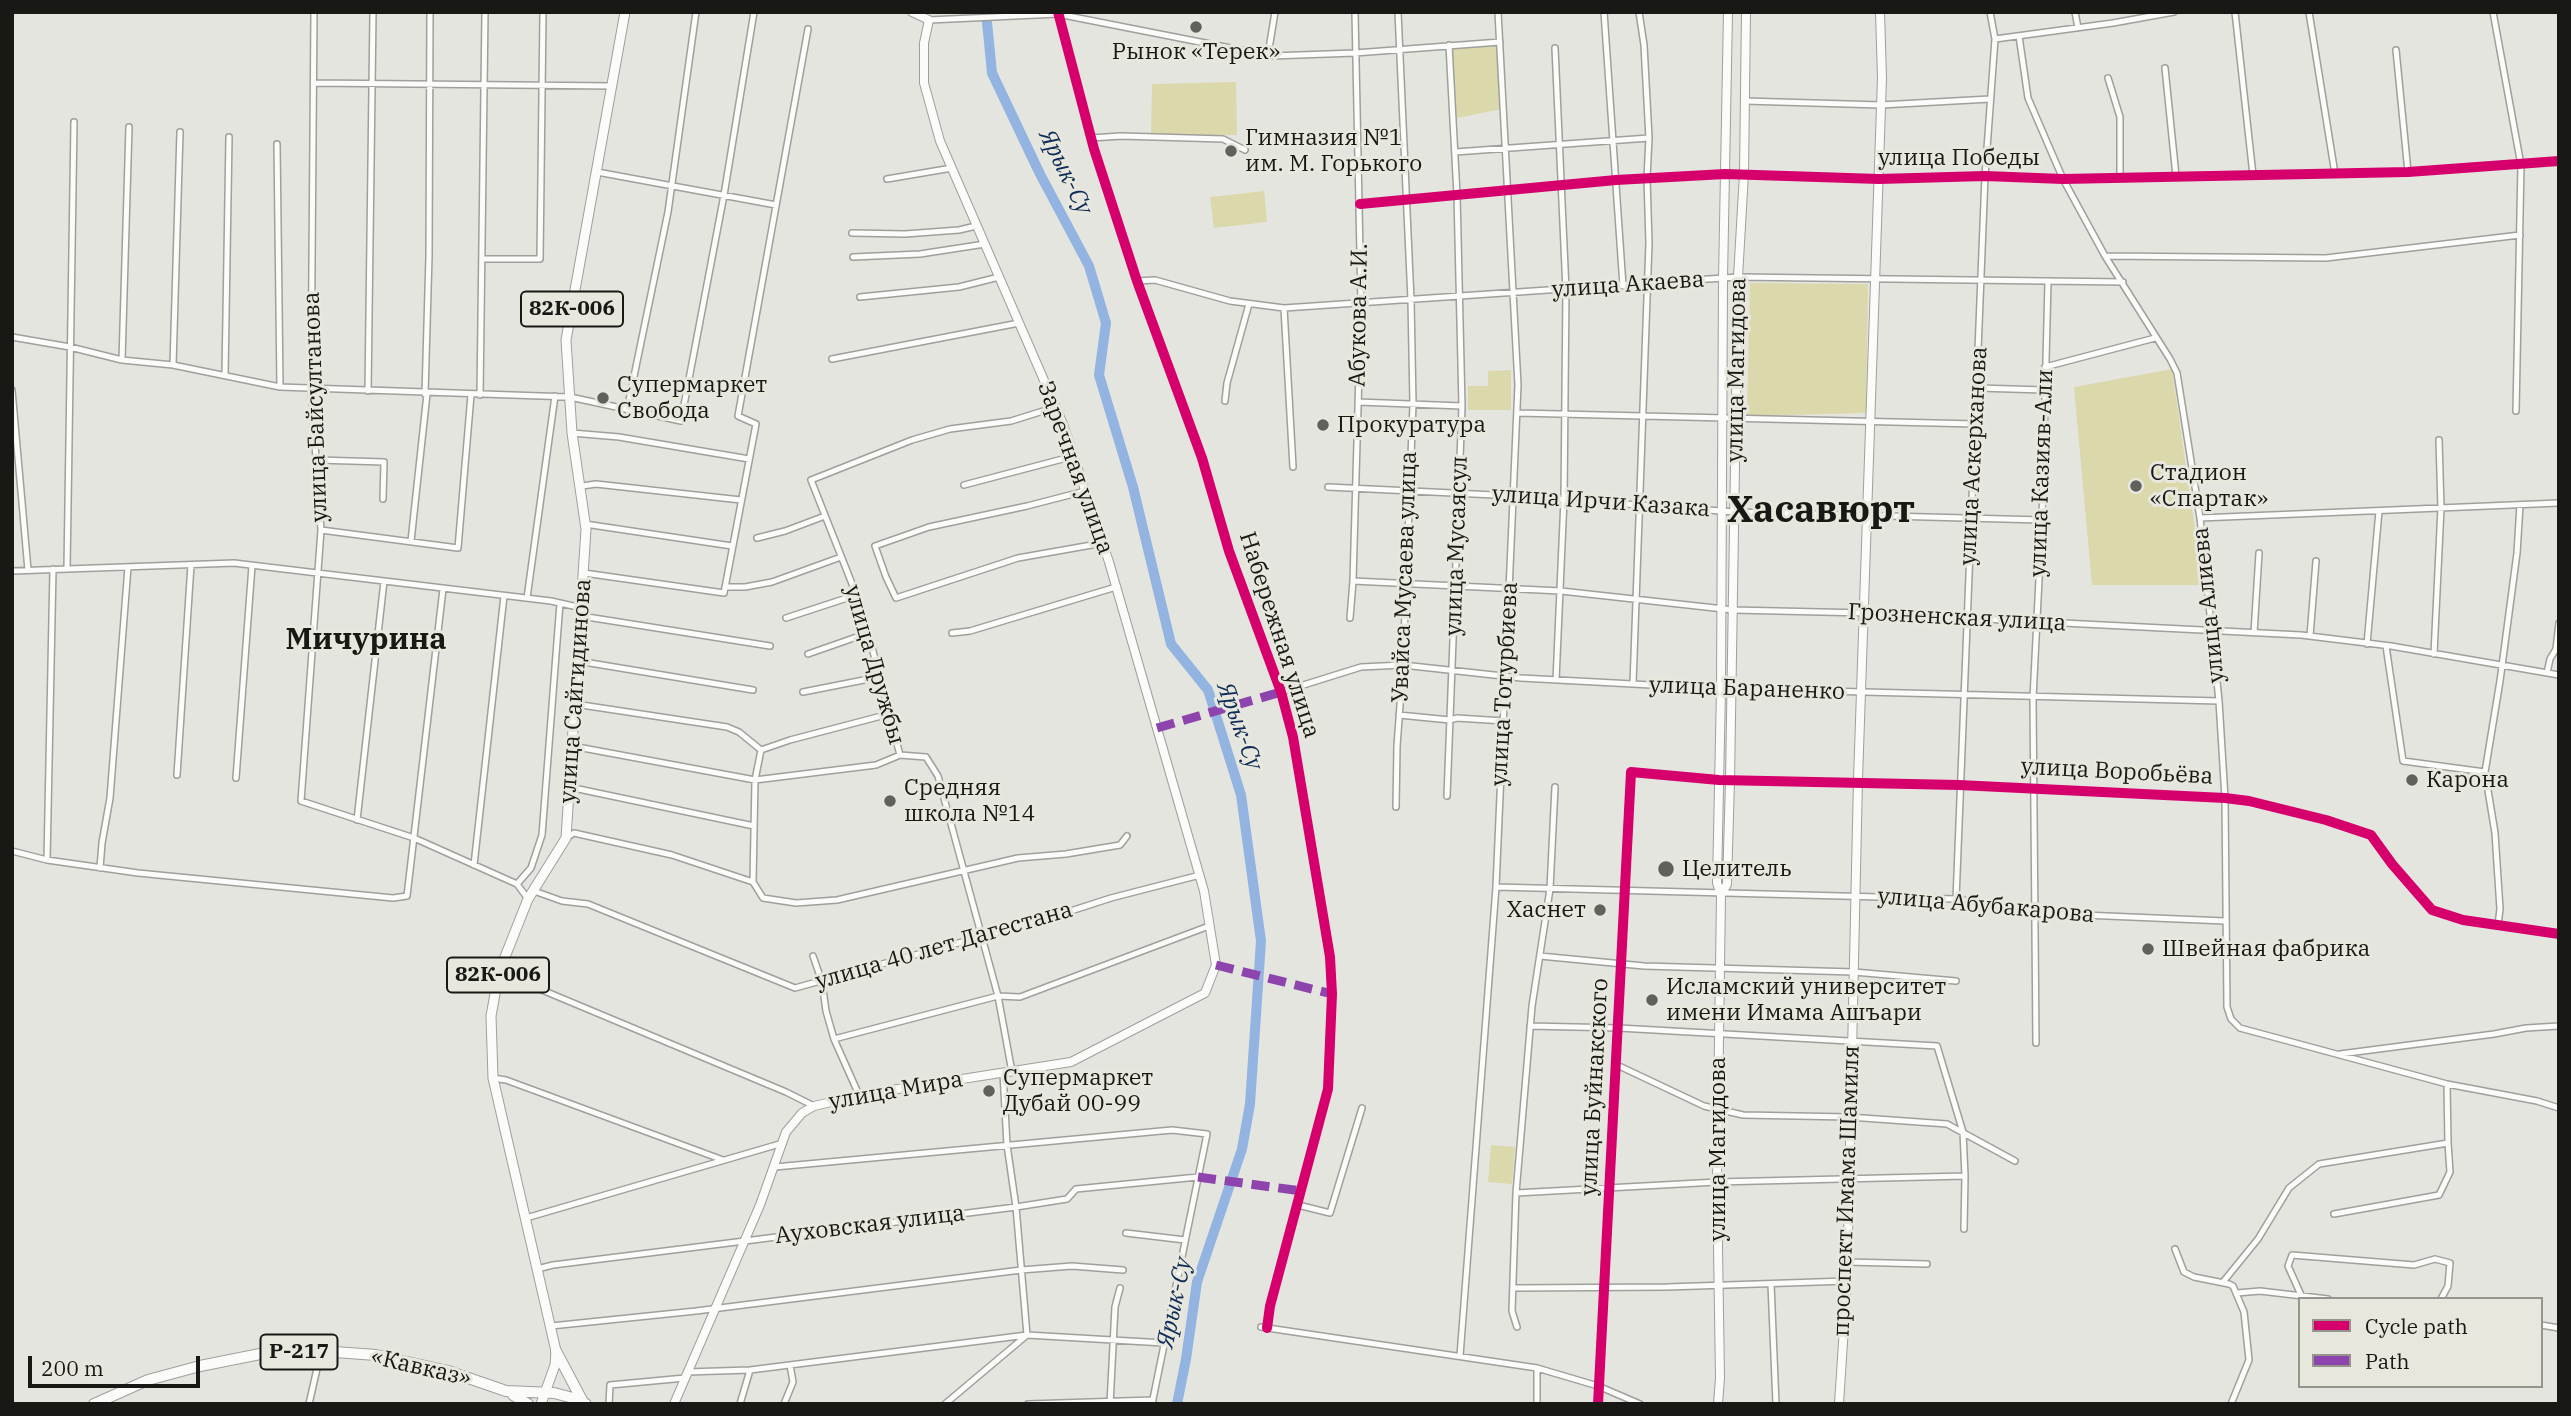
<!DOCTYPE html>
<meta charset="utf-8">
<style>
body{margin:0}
#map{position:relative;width:2571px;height:1416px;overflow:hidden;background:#e5e5e0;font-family:"IBM Plex Serif",serif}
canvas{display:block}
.frame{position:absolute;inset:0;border:14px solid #181815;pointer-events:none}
.legend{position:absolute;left:2298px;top:1297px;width:245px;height:91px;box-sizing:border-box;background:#e8e7dd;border:2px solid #95948d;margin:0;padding:9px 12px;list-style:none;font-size:21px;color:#181815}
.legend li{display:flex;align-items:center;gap:14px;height:35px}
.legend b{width:35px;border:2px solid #95948d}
.scale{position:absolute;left:28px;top:1356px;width:172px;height:32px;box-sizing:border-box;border:4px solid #181815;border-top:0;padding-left:9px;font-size:21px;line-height:24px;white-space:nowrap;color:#181815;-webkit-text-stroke:5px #e8e7dd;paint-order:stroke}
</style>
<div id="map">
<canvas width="2571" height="1416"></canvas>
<div class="frame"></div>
<ul class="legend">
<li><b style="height:9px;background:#d6006c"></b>Cycle path</li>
<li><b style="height:9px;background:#8e44ad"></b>Path</li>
</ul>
<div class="scale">200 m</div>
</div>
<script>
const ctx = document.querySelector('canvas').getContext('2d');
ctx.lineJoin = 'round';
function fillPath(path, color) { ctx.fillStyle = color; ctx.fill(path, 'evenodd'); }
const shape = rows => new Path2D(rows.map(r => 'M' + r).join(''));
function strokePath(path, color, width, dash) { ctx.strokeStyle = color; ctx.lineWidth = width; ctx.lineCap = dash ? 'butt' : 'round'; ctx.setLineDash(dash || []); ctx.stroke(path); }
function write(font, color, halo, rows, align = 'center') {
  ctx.font = font + ' "IBM Plex Serif",serif'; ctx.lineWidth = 6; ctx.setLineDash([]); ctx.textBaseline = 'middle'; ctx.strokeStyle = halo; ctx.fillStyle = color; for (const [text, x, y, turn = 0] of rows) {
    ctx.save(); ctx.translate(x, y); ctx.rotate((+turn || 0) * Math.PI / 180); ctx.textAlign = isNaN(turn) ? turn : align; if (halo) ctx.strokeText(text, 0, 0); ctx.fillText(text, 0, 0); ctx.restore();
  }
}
fillPath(shape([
 [1497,45,1502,109,1457,118,1451,48],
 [1236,82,1237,135,1151,136,1152,84],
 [1264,191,1267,222,1214,228,1210,197],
 [1750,283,1868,284,1866,413,1747,416],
 [2172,369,2203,585,2092,585,2074,387],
 [1511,370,1511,410,1468,410,1468,386,1488,386,1488,371],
 [1491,1145,1515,1147,1512,1184,1488,1182]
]), '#dbd8ac');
strokePath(shape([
 [986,12,992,73,1040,174,1089,266,1106,323,1099,375,1133,487,1171,644,1208,690,1241,795,1261,941,1250,1104,1242,1149,1197,1282,1186,1359,1177,1404]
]), '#93b4e1', 10);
const minor = shape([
 [314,12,311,387,321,530,301,801,414,838,517,884,528,899],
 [1058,12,1094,149,1137,281,1202,458,1229,551,1281,692,1293,737,1330,957,1332,994,1328,1089,1270,1306,1267,1328],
 [1604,12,1623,286],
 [2075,12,2078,28],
 [2235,12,2253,175],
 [2309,12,2335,174],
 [2493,12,2521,165,2516,411],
 [929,20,1058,14,1271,56,1355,53,1500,42],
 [2019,36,2028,98,2063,179,2105,256,2170,359,2177,373,2200,518,2219,701,2225,798,2227,1007,2231,1019,2240,1028,2314,1048,2447,1084,2537,1101,2559,1108],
 [1995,39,2113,23,2174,12],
 [1555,48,1566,290,1564,499,1556,680],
 [2396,50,2408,172],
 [1268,55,1275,12],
 [2165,68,2176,176],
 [2108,78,2120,117,2120,177],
 [314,83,613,86],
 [1745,101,1881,105,1990,99],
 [1091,138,1121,136,1223,139,1245,150],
 [277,144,280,387],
 [1455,152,1649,138],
 [597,172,776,205],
 [887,179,952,168],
 [1360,204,1616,180,1725,174,1879,179,1985,176,2063,179,2408,172,2559,161],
 [852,233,905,234,959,230,976,226],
 [2105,256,2326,258,2520,235],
 [853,257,920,254,985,244],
 [483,259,540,259,543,12],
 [1137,281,1155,280,1230,301,1284,308,1738,277,2123,282],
 [860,297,959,287,999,277],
 [1284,308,1293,467],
 [12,337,70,347,122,360,173,365,280,387,570,397,681,421,724,195,754,12],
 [832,359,1019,323],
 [122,360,129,127],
 [173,365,180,132],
 [2045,367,2155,338],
 [225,375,229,137],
 [1978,388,2044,390],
 [12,390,28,570],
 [368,391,373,12],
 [425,394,429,256,430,12],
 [480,395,485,12],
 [1225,401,1227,383,1249,304],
 [1358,402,1462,406],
 [627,410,668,212,696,12],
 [1518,413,1976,424],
 [572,433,619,437,749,459],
 [317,460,384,462,383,499],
 [964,485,1074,456],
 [582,486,596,484,741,500],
 [1328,487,1515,496,1735,512,2042,520],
 [1085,491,1027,506,929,527,875,546,886,577,896,598,1018,558,1103,543],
 [2200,518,2559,503],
 [585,524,732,546],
 [321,530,458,548,471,395],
 [757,538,785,531,825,516],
 [411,541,427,394],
 [67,568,74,122],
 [12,571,234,563,551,601,582,608],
 [584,573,724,593,756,424,738,416,808,29],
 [1353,581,1561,591,1733,610,1865,613,2301,635,2391,646,2559,675],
 [725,587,745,587,772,582,841,557],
 [527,598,555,396],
 [581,616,770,646],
 [786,618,856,595],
 [1350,618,1353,581,1361,303,1355,12],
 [952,633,970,631,1116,587],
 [2254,633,2259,553],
 [2310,636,2316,561],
 [2367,644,2379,511],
 [2386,646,2403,761,2485,772],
 [808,654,868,633],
 [2434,654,2441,508,2439,440],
 [578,661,753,690],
 [2547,673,2550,659,2556,649,2559,623],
 [1633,684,1649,243,1647,178,1649,138,1644,45,1639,12],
 [803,692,879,677],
 [1281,692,1361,667,1403,665,1521,678,1707,688,2219,701],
 [575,704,727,727,739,732,761,750],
 [1399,715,1450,720,1457,718,1504,721],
 [572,746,755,780,876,765,900,755],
 [177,775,191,565],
 [236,778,252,566],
 [569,787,754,826],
 [1447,796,1462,406,1457,195,1449,45],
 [1396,807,1397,746,1403,665,1413,404,1411,300,1398,12],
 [357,820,384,581],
 [566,838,574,833,672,855,753,882,763,898,796,903,837,900,1018,858,1066,854,1120,845,1127,836],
 [12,851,47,860,138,873,393,898,407,896,443,589],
 [47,860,53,569],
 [474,865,504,596],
 [100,868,102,843,110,798,128,567],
 [753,882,755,780,761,750,790,740,889,714],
 [517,884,531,868,542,835,560,603],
 [1496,887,1956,899,2060,914,2225,921],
 [534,891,562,901,588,904,795,988,1049,918,1111,898,1200,875],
 [1956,899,1985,176,1995,39,1990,12],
 [2498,925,2500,909,2495,833,2485,772,2500,681,2517,553,2520,505],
 [813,956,822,982,826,1011,834,1039,859,1095],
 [1540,956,1644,966,1854,972,1956,981],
 [499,972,786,1092,814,1106],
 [1530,1026,1619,1028,1937,1046,1963,1132,1965,1176,1964,1229],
 [834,1039,998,996,1020,997,1209,926],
 [2036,1043,2033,698,2042,520,2048,281],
 [2340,1054,2494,1034,2526,1028,2559,1026],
 [1617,1065,1704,1106,1743,1115,1849,1117,1947,1124,2015,1161],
 [1012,1072,998,996,938,776,926,757,900,755,862,609,811,480,912,440,950,429,1011,421,1056,407],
 [1003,1073,1007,1145,1016,1207,1027,1335],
 [493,1078,506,1080,723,1160],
 [2447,1084,2448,1143],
 [775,1167,1172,1130,1207,1134,1152,1404],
 [1516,1193,1717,1182,1965,1176],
 [1298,1205,1330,1213,1362,1108],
 [526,1218,783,1143],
 [1126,1233,1185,1240],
 [2175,1249,2184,1272,2194,1277,2229,1284,2233,1286,2244,1312,2249,1360,2231,1404],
 [1847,1262,1927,1264],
 [537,1269,553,1265,1016,1207,1067,1199,1076,1189,1198,1177],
 [2223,1282,2258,1239,2289,1188,2319,1164,2448,1143,2450,1172,2439,1195,2334,1214],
 [1771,1284,1776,1404],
 [1515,1288,1667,1287,1847,1281],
 [2237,1293,2260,1291,2328,1299],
 [2301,1295,2288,1266,2292,1255,2414,1265,2435,1259,2450,1263,2448,1286,2441,1299],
 [2541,1325,2559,1328],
 [551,1326,696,1311,1021,1270,1072,1266,1123,1270],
 [1261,1327,1537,1368,1598,1386,1640,1404],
 [1517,1327,1512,1311,1516,1193,1532,1006,1550,889,1555,787],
 [1460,1356,1496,887,1518,385,1498,12],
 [1537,1368,1537,1404],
 [687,1372,750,1370,1027,1335,1164,1343],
 [309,1404,321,1351],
 [609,1404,610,1385,685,1378],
 [740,1404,750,1370],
 [784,1404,793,1382,790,1365],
 [945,1404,1027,1335],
 [1028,1404,1153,1400],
 [1110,1404,1115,1307,1120,1288],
 [1598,1404,1631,772,1719,780,1959,785,2225,798,2249,801,2326,820,2371,835,2392,864,2432,910,2463,920,2559,934]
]);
const secondary = shape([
 [1721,895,1727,884,1730,781,1738,277,1744,174,1746,12],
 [674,1404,760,1205,786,1132,802,1113,814,1106,866,1094,1071,1062,1205,993,1216,965,1204,891,1109,562,1063,424,940,141,924,83,924,43,929,20,912,12],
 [1718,1404,1720,1378,1717,1182,1721,895,1717,883,1721,689,1723,278,1728,12],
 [1839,1404,1847,1281,1858,779,1882,78,1880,12]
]);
const primary = shape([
 [541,1404,555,1365,556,1351,493,1078,491,1016,499,972,528,899,566,838,586,529,572,433,566,340,625,12]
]);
const trunk = shape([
 [556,1351,583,1402],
 [513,1395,528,1404],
 [94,1404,148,1380,200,1366,260,1354,321,1351,376,1355,448,1371,506,1391,554,1393,577,1399,586,1404]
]);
strokePath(minor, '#9f9f9b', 8);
strokePath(secondary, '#9f9f9b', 10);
strokePath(primary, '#9f9f9b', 11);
strokePath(trunk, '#9f9f9b', 12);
strokePath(minor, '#fbfbfa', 5);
strokePath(secondary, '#fbfbfa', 8);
strokePath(primary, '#fbfbfa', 9);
strokePath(trunk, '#fbfbfa', 10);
strokePath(shape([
 [1157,728,1281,692],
 [1216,965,1332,994],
 [1198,1177,1301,1191]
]), '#8e44ad', 9, [18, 9]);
strokePath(shape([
 [1058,12,1094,149,1137,281,1202,458,1229,551,1281,692,1293,737,1330,957,1332,994,1328,1089,1270,1306,1267,1328],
 [1360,204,1616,180,1725,174,1879,179,1985,176,2063,179,2408,172,2559,161],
 [1598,1404,1631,772,1719,780,1959,785,2225,798,2249,801,2326,820,2371,835,2392,864,2432,910,2463,920,2559,934]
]), '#d6006c', 10);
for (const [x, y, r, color] of [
 [1196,27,7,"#60605c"],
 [1231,151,7,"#60605c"],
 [603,398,7,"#60605c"],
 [1323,425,7,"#60605c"],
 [2136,486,7,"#60605c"],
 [2412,780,7,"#60605c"],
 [890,801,7,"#60605c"],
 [1666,869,9,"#60605c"],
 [1600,910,7,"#60605c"],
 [2148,949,7,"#60605c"],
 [1652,1000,7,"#60605c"],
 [989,1091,7,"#60605c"]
]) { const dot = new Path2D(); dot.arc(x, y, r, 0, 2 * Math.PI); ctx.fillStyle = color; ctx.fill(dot); strokePath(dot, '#e8e7dd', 2.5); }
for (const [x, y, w] of [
 [572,309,102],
 [498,975,102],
 [299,1352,77]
]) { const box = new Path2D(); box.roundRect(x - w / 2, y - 17.5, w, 35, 5); ctx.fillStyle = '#e8e7dd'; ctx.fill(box); strokePath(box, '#181815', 2); }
write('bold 21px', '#181815', null, [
 ["82К-006",572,309],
 ["82К-006",498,975],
 ["Р-217",299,1352]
]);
write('23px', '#181815', '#e8e7dd', [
 ["Рынок «Терек»",1196,52,"center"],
 ["Гимназия №1",1245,138],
 ["им. М. Горького",1245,164],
 ["Супермаркет",617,385],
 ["Свобода",617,411],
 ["Прокуратура",1337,425],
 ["Стадион",2150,473],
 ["«Спартак»",2150,499],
 ["Карона",2426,780],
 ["Средняя",904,788],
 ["школа №14",904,814],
 ["Целитель",1682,869],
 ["Хаснет",1586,910,"right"],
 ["Швейная фабрика",2162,949],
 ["Исламский университет",1666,987],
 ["имени Имама Ашъари",1666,1013],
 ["Супермаркет",1003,1078],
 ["Дубай 00-99",1003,1104]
], 'left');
write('23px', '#181815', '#e8e7dd', [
 ["улица Победы",1959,158],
 ["улица Акаева",1628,285,-4],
 ["Абукова А.И.",1359,315,-89],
 ["улица Магидова",1737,370,-89],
 ["улица Байсултанова",316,407,-92],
 ["улица Аскерханова",1974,456,-87],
 ["Заречная улица",1075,468,70],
 ["улица Казияв-Али",2042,473,-88],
 ["улица Ирчи Казака",1601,502,4],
 ["улица Мусаясул",1457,546,-88],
 ["Увайса Мусаева улица",1405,577,-88],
 ["улица Алиева",2209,605,-96],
 ["Грозненская улица",1957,618,3],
 ["Набережная улица",1279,635,72],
 ["улица Дружбы",874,665,74],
 ["улица Тотурбиева",1505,684,-87],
 ["улица Бараненко",1747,689,2],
 ["улица Сайгидинова",576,691,-86],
 ["улица Воробьёва",2117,772,3],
 ["улица Абубакарова",1986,906,5],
 ["улица 40 лет Дагестана",944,946,-16],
 ["улица Буйнакского",1595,1087,-87],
 ["улица Мира",896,1091,-10],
 ["улица Магидова",1718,1149,-90],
 ["проспект Имама Шамиля",1847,1191,-88],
 ["Ауховская улица",870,1225,-7],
 ["«Кавказ»",421,1368,13]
]);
write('italic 24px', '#0d2c57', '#e8e7dd', [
 ["Ярык-Су",1065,172,64],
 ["Ярык-Су",1239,726,70],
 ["Ярык-Су",1175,1303,-78]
]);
write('bold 30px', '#181815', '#e8e7dd', [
 ["Мичурина",366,640]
]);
write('bold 37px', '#181815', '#e8e7dd', [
 ["Хасавюрт",1821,511]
]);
</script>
